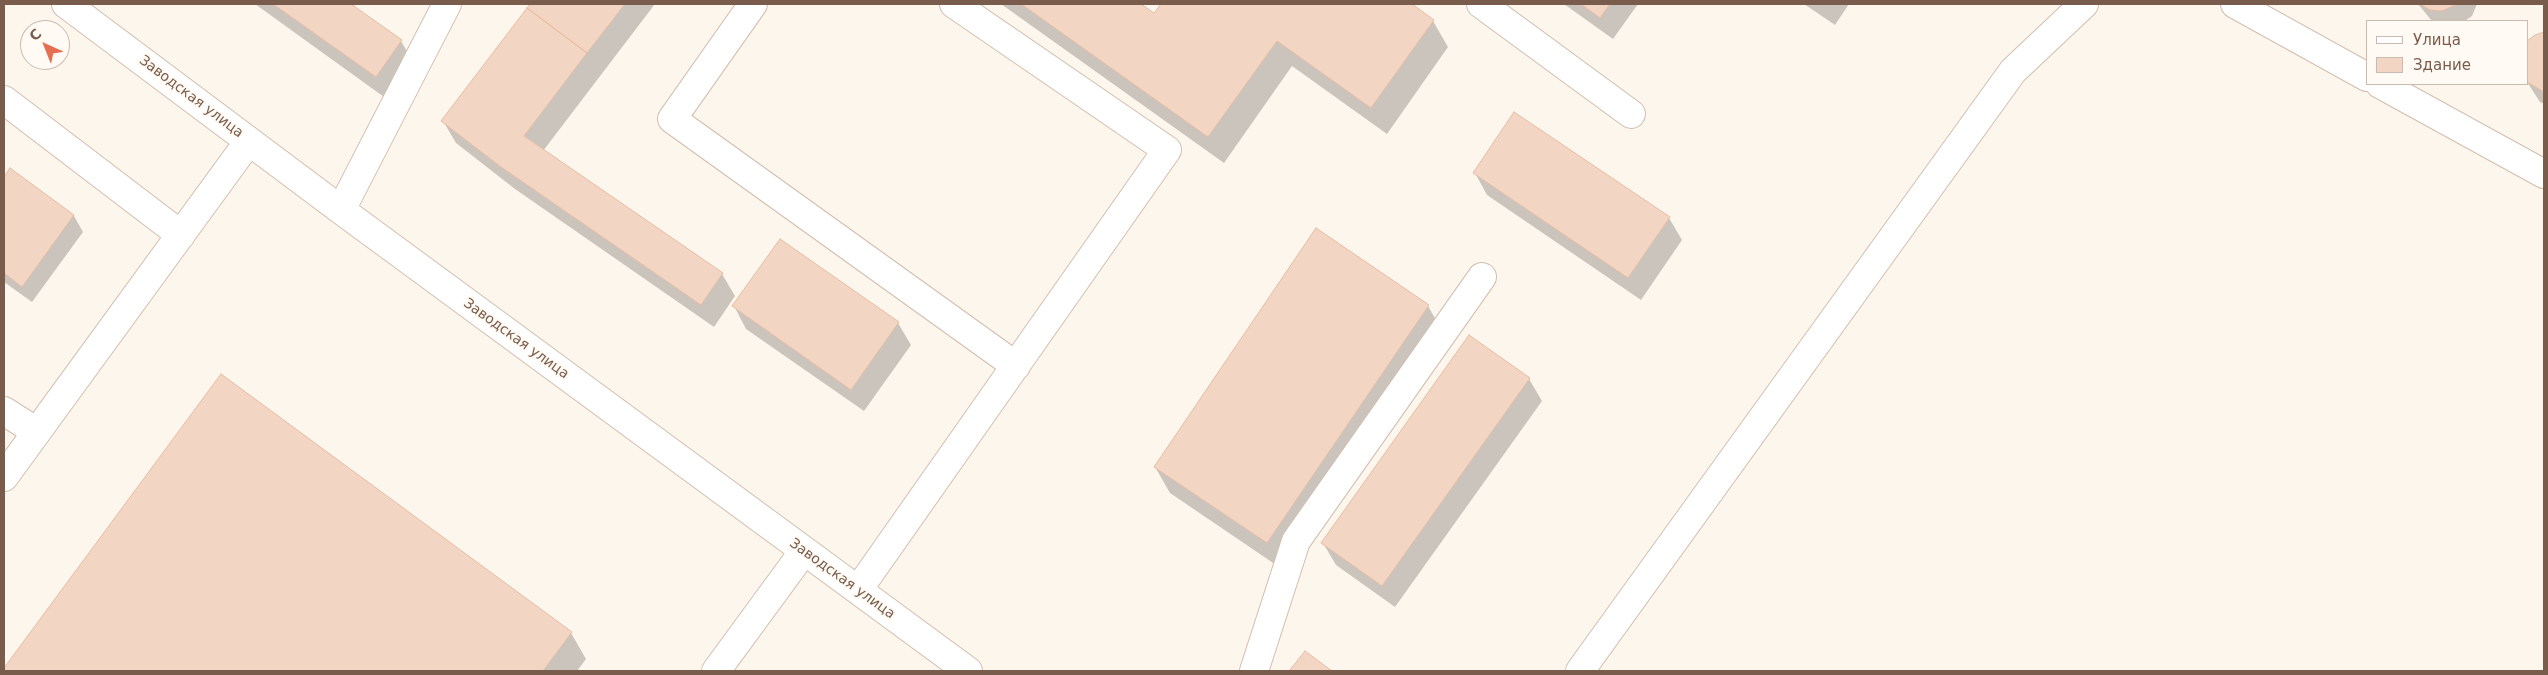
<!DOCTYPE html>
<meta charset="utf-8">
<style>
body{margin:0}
#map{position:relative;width:2548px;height:675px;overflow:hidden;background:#fdf6ec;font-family:"DejaVu Sans",sans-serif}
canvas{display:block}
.frame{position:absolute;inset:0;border:5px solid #7a5c4d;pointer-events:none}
.legend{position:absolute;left:2366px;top:20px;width:162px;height:65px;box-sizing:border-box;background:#fffaf3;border:1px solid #cabbb1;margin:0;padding:6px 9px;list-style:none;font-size:15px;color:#7a5c4d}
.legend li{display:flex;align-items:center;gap:10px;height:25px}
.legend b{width:25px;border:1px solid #cabbb1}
.north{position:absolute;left:20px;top:20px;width:50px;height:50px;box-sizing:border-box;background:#fffaf3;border:1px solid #cabbb1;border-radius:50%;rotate:316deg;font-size:14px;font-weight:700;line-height:20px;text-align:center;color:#7a5c4d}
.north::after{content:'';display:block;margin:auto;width:18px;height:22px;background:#e76f51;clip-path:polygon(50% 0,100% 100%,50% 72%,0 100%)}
</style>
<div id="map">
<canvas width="2548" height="675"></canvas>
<div class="frame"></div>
<ul class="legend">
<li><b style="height:6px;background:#fff"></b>Улица</li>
<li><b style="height:14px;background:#f3d5c3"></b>Здание</li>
</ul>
<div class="north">С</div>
</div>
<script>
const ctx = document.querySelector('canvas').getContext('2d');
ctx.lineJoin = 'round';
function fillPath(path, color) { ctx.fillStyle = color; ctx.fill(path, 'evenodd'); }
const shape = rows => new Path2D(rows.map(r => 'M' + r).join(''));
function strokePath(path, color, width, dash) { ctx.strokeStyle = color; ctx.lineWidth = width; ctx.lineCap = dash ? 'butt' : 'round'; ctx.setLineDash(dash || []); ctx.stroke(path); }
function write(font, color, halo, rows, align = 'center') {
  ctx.font = font + ' "DejaVu Sans",sans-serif'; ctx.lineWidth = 4; ctx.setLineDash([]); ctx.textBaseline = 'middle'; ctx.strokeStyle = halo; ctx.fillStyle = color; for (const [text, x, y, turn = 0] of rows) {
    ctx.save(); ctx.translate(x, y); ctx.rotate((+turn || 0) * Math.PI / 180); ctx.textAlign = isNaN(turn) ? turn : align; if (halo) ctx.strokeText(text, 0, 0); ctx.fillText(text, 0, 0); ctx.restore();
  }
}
fillPath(shape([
 [255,4,355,4,353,7,401,41,416,67,391,102],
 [532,4,655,4,543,151,722,274,735,296,714,327,515,189,456,143,443,121],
 [1001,4,1138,4,1154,15,1162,4,1409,4,1433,21,1448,47,1387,134,1292,66,1224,163],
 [1564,4,1638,4,1613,39],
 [1804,4,1849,4,1835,25],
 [2418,4,2477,4,2472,16,2465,21,2432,21],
 [2544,33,2544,104,2540,102,2527,82,2527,43,2536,36],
 [11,170,74,216,83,232,32,302,4,282,4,179],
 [1475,173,1669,218,1682,240,1641,300,1487,195],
 [734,306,898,323,911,345,864,411,746,329],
 [1428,306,1443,332,1282,569,1170,493,1155,467],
 [222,376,571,633,586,659,577,671,4,671],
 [1529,379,1542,401,1395,607,1336,565,1323,543]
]), '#0003');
const building = shape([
 [273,4,351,4,402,40,376,77,273,4],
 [530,4,625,4,587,53,527,8,530,4],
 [1021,4,1141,4,1154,13,1161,4,1412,4,1434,20,1371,108,1277,41,1208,137,1021,4],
 [1581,4,1610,4,1600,18,1581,4],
 [2420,4,2419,4,2458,4,2442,11,2430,10,2420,4],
 [527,8,587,53,524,136,723,273,701,305,501,167,441,121,527,8],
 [2544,32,2544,92,2527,82,2527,41,2535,35,2544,32],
 [1514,112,1670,217,1628,278,1473,173,1514,112],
 [10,168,74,215,22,287,4,273,4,177,10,168],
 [1316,228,1429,305,1267,543,1154,467,1316,228],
 [780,239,899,322,851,390,732,306,780,239],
 [1469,335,1530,378,1382,586,1321,543,1469,335],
 [221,374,572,632,543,671,4,671,4,668,221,374],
 [1305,651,1332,671,1289,671,1305,651]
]);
fillPath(building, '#f3d5c3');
strokePath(building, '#e6bba3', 1);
const minor = shape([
 [66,4,341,210,968,671],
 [753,4,672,119,1016,366],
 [1481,4,1631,114],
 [2235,4,2367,77],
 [2380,84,2544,174],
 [4,100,181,235],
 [341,210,447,4],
 [4,411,37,432],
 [4,477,249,141],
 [858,590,1167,150,954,4],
 [716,671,804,551],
 [1254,671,1296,541,1482,277],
 [1580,671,2013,71,2084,4]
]);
strokePath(minor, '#d1beb0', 30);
strokePath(minor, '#fff', 28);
write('14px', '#7a5c4d', '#fffaf3', [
 ["Заводская улица",191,97,37],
 ["Заводская улица",516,339,36],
 ["Заводская улица",842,579,36]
]);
</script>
